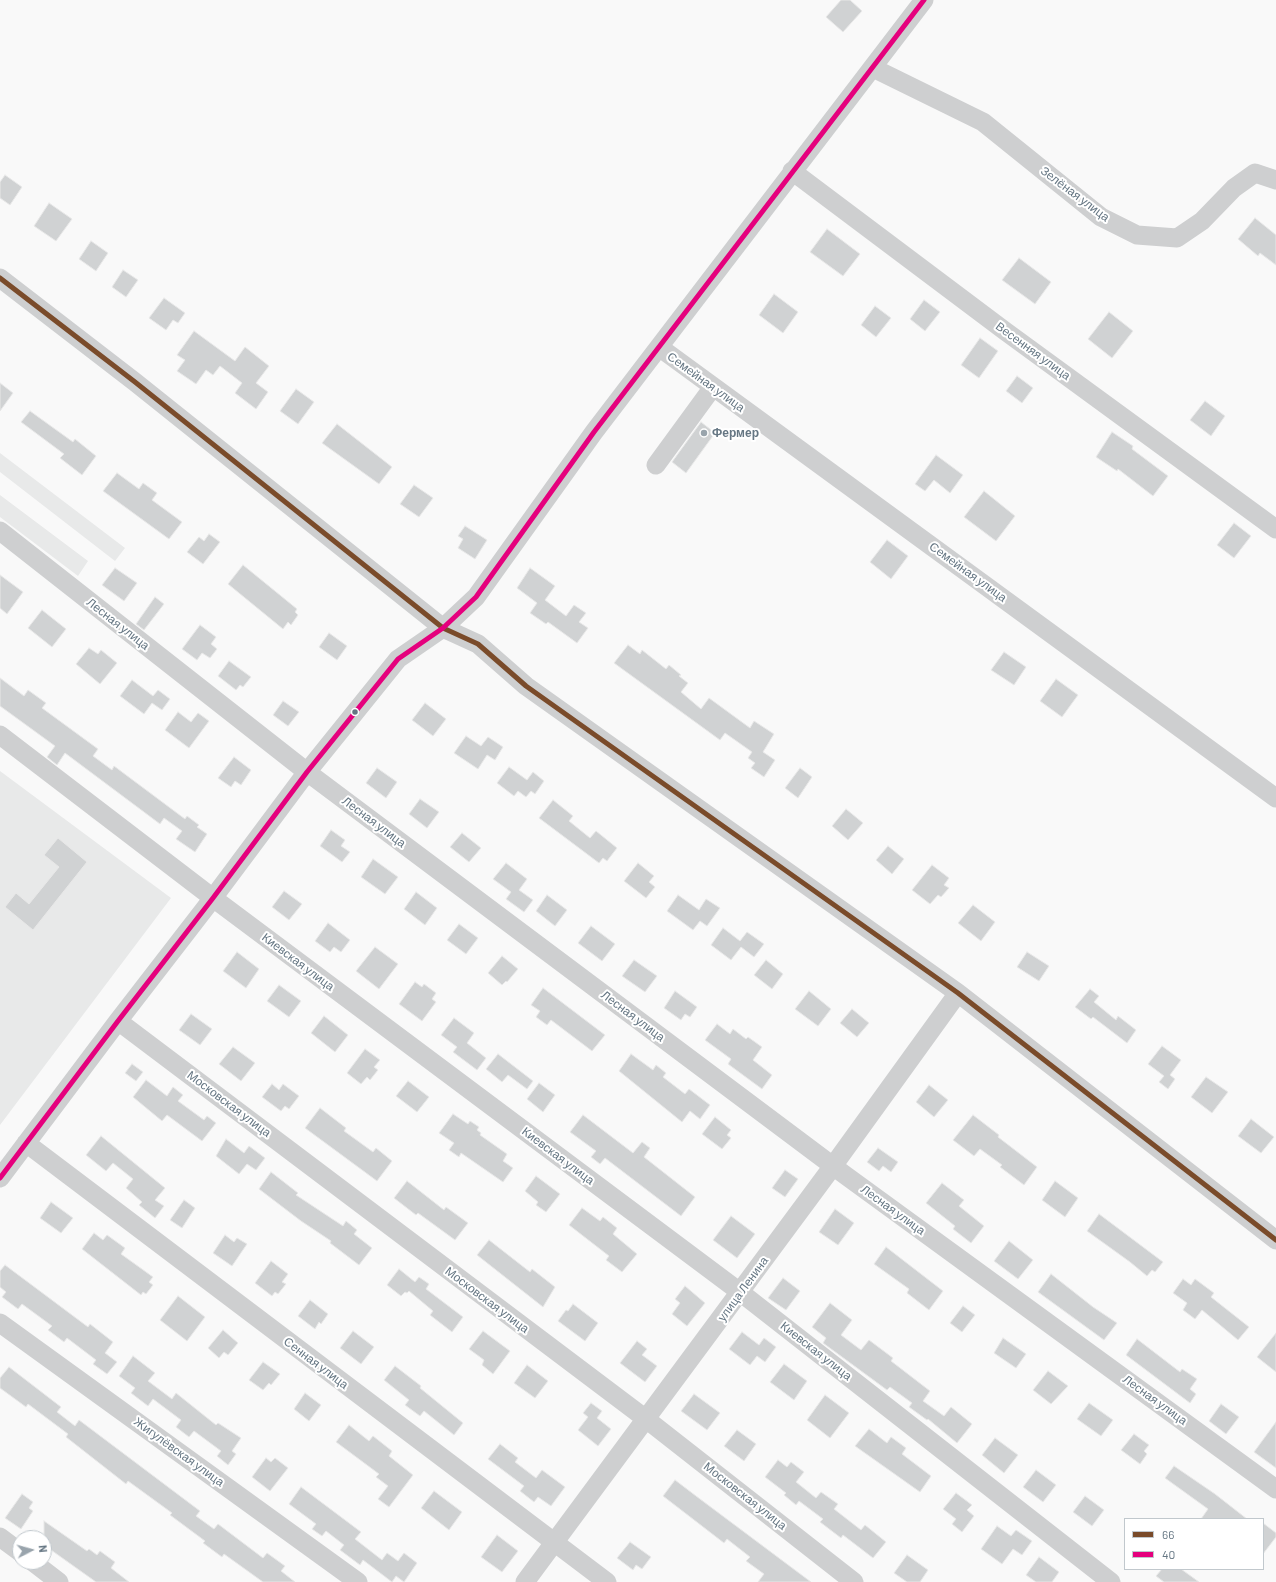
<!DOCTYPE html>
<meta charset="utf-8">
<style>
body{margin:0}
#map{position:relative;width:1276px;height:1582px;overflow:hidden;background:#f9f9f9;font-family:Barlow,sans-serif}
canvas{display:block}
.legend{position:absolute;left:1124px;top:1518px;width:140px;height:52px;box-sizing:border-box;background:#fff;border:1px solid #c1c8cd;margin:0;padding:5px 7px;list-style:none;font-size:12px;color:#657683}
.legend li{display:flex;align-items:center;gap:8px;height:20px}
.legend b{width:20px;border:1px solid #c1c8cd}
.north{position:absolute;left:12px;top:1530px;width:40px;height:40px;box-sizing:border-box;background:#fff;border:1px solid #c1c8cd;border-radius:50%;rotate:84deg;font-size:11px;font-weight:700;line-height:16px;text-align:center;color:#657683}
.north::after{content:'';display:block;margin:auto;width:14px;height:18px;background:#99a4ac;clip-path:polygon(50% 0,100% 100%,50% 72%,0 100%)}
</style>
<div id="map">
<canvas width="1276" height="1582"></canvas>
<ul class="legend">
<li><b style="height:5px;background:#7a4b2a"></b>66</li>
<li><b style="height:5px;background:#e5007d"></b>40</li>
</ul>
<div class="north">N</div>
</div>
<script>
const ctx = document.querySelector('canvas').getContext('2d');
ctx.lineJoin = 'round';
function fillPath(path, color) { ctx.fillStyle = color; ctx.fill(path, 'evenodd'); }
const shape = rows => new Path2D(rows.map(r => 'M' + r).join(''));
function strokePath(path, color, width, dash) { ctx.strokeStyle = color; ctx.lineWidth = width; ctx.lineCap = dash ? 'butt' : 'round'; ctx.setLineDash(dash || []); ctx.stroke(path); }
function write(font, color, halo, rows, align = 'center') {
  ctx.font = font + ' Barlow,sans-serif'; ctx.lineWidth = 4; ctx.setLineDash([]); ctx.textBaseline = 'middle'; ctx.strokeStyle = halo; ctx.fillStyle = color; for (const [text, x, y, turn = 0] of rows) {
    ctx.save(); ctx.translate(x, y); ctx.rotate((+turn || 0) * Math.PI / 180); ctx.textAlign = isNaN(turn) ? turn : align; if (halo) ctx.strokeText(text, 0, 0); ctx.fillText(text, 0, 0); ctx.restore();
  }
}
fillPath(shape([
 [0,453,125,548,115,561,0,472],
 [0,495,88,561,78,576,0,517],
 [0,771,171,898,0,1125]
]), '#e8e9e9');
const building = shape([
 [841,0,850,0,862,11,843,32,826,17,841,0],
 [5,175,22,187,10,205,0,198,0,182,5,175],
 [49,203,72,219,56,241,34,226,49,203],
 [1255,218,1276,235,1276,265,1260,253,1258,256,1238,239,1255,218],
 [827,229,860,254,843,276,810,252,827,229],
 [91,241,108,253,96,271,79,259,91,241],
 [1019,258,1051,282,1035,304,1002,280,1019,258],
 [123,270,138,280,126,297,112,287,123,270],
 [774,294,798,312,783,333,759,315,774,294],
 [164,298,185,313,178,323,173,320,166,330,149,318,164,298],
 [924,300,940,312,925,331,910,319,924,300],
 [875,306,891,318,876,337,861,325,875,306],
 [1109,312,1133,331,1112,358,1088,339,1109,312],
 [194,331,235,361,245,347,269,366,256,383,268,392,256,409,235,393,242,383,220,366,213,375,206,370,196,384,177,371,185,360,177,355,194,331],
 [980,338,998,351,979,378,961,365,980,338],
 [1017,376,1033,388,1022,403,1006,391,1017,376],
 [0,383,13,393,0,411,0,383],
 [296,389,314,402,298,424,280,411,296,389],
 [1205,401,1225,416,1211,436,1190,420,1205,401],
 [30,411,73,442,75,439,96,456,82,475,60,458,64,454,21,422,30,411],
 [701,422,715,433,686,473,672,462,701,422],
 [337,424,392,467,379,484,322,443,337,424],
 [1112,432,1133,446,1132,449,1168,476,1153,496,1118,469,1117,471,1096,457,1112,432],
 [936,455,963,475,950,493,934,480,925,491,915,484,936,455],
 [117,473,139,489,143,483,157,493,152,500,182,522,169,539,103,491,117,473],
 [414,485,433,498,419,517,400,504,414,485],
 [984,491,1015,516,996,541,964,517,984,491],
 [1234,523,1251,536,1234,558,1217,545,1234,523],
 [465,526,487,540,475,559,458,548,463,539,458,536,465,526],
 [209,534,220,542,203,564,187,552,199,537,204,541,209,534],
 [887,540,908,556,891,579,870,562,887,540],
 [243,565,297,609,295,612,298,615,291,625,288,622,283,629,228,584,243,565],
 [115,568,137,583,124,601,102,585,115,568],
 [530,568,555,586,545,600,566,616,574,605,586,613,579,622,588,628,577,643,548,622,546,624,530,613,537,603,517,588,530,568],
 [0,575,23,592,7,614,0,608,0,575],
 [155,597,164,604,144,630,136,624,155,597],
 [42,610,66,629,52,647,28,628,42,610],
 [200,625,216,637,211,644,217,649,210,658,202,653,197,660,182,649,200,625],
 [329,633,347,646,337,660,319,647,329,633],
 [628,645,640,654,642,650,666,669,669,665,681,675,679,676,688,683,681,692,701,709,709,698,750,728,754,721,774,734,763,752,775,760,764,777,751,768,755,763,748,758,752,752,725,733,720,740,614,663,628,645],
 [89,648,98,654,101,650,117,663,100,684,76,664,89,648],
 [1004,652,1026,667,1014,685,991,670,1004,652],
 [229,661,251,677,243,687,240,685,236,690,218,676,229,661],
 [0,678,24,696,28,690,46,703,42,708,98,749,93,756,112,770,114,766,185,819,187,816,199,825,197,827,207,834,195,852,176,839,182,831,164,818,160,824,65,753,57,765,47,757,55,746,0,706,0,678],
 [1056,679,1078,695,1062,717,1040,701,1056,679],
 [132,680,153,696,158,690,170,699,162,710,152,703,144,714,120,696,132,680],
 [283,701,299,712,288,726,273,715,283,701],
 [425,703,446,719,433,736,412,720,425,703],
 [178,712,191,722,198,713,209,721,189,748,165,730,178,712],
 [466,736,481,746,488,737,503,747,495,760,487,755,478,769,454,753,466,736],
 [234,757,251,770,241,785,235,781,231,787,218,778,234,757],
 [509,767,527,780,533,772,544,781,535,794,531,791,526,797,518,791,514,796,497,783,509,767],
 [377,768,397,782,386,798,366,783,377,768],
 [800,768,812,777,798,798,785,788,800,768],
 [420,799,439,812,427,828,409,814,420,799],
 [553,800,573,816,569,821,590,838,596,831,617,848,607,861,603,858,599,863,539,818,553,800],
 [846,809,863,823,848,840,832,826,846,809],
 [331,830,345,840,341,846,350,852,342,862,320,846,331,830],
 [462,833,481,848,469,862,450,847,462,833],
 [58,838,87,862,33,930,5,907,16,893,29,904,59,867,44,855,58,838],
 [888,846,904,859,892,874,876,860,888,846],
 [373,859,398,877,385,894,361,877,373,859],
 [506,863,527,879,519,890,533,900,524,912,506,899,511,892,493,879,506,863],
 [638,863,654,876,649,882,655,887,646,898,624,881,638,863],
 [932,865,949,878,944,885,949,888,941,897,938,895,930,904,912,890,932,865],
 [284,891,302,904,289,920,272,907,284,891],
 [416,892,437,908,425,925,404,909,416,892],
 [547,895,567,910,555,926,536,911,547,895],
 [678,895,699,910,706,899,720,908,707,926,700,921,693,930,667,911,678,895],
 [973,905,995,922,981,941,958,923,973,905],
 [328,923,350,940,341,952,334,947,330,952,315,941,328,923],
 [459,924,478,938,466,954,447,940,459,924],
 [591,926,615,944,602,961,578,943,591,926],
 [723,928,740,941,747,932,764,944,754,957,741,947,731,960,711,945,723,928],
 [375,947,398,964,379,989,356,971,375,947],
 [237,952,259,969,246,988,223,971,237,952],
 [1027,952,1049,966,1039,981,1017,967,1027,952],
 [502,956,518,969,507,982,506,981,502,985,488,973,502,956],
 [634,960,657,976,645,992,622,976,634,960],
 [766,960,783,974,772,989,754,975,766,960],
 [415,982,422,987,424,984,436,993,432,999,436,1002,422,1021,399,1004,415,982],
 [279,985,301,1001,289,1017,267,1001,279,985],
 [543,988,605,1035,592,1051,551,1020,547,1025,536,1017,540,1011,531,1005,543,988],
 [1090,989,1099,996,1094,1002,1116,1020,1118,1016,1136,1030,1127,1043,1093,1017,1091,1019,1075,1007,1090,989],
 [675,991,697,1007,690,1017,685,1014,681,1020,664,1008,675,991],
 [809,991,831,1009,818,1026,795,1009,809,991],
 [852,1009,869,1023,857,1037,840,1023,852,1009],
 [191,1014,212,1029,200,1045,179,1030,191,1014],
 [324,1016,348,1035,335,1052,311,1033,324,1016],
 [454,1018,474,1033,467,1043,486,1058,477,1070,453,1052,457,1047,441,1035,454,1018],
 [717,1024,730,1034,733,1029,746,1039,748,1037,762,1047,753,1060,772,1075,762,1089,728,1064,731,1059,705,1040,717,1024],
 [1162,1046,1181,1060,1170,1075,1175,1079,1168,1089,1159,1082,1164,1076,1148,1064,1162,1046],
 [233,1047,255,1063,241,1081,219,1064,233,1047],
 [365,1049,380,1060,374,1067,378,1070,370,1080,367,1077,361,1084,347,1073,365,1049],
 [498,1054,533,1081,527,1089,508,1075,502,1082,486,1069,498,1054],
 [631,1054,653,1070,656,1065,666,1073,663,1077,685,1094,689,1089,710,1105,700,1119,690,1111,682,1122,619,1071,631,1054],
 [132,1064,143,1072,136,1081,125,1073,132,1064],
 [1206,1077,1228,1092,1212,1113,1191,1097,1206,1077],
 [146,1080,167,1096,173,1087,183,1095,178,1101,204,1120,207,1116,216,1123,202,1141,167,1115,162,1121,133,1097,146,1080],
 [408,1081,429,1097,417,1112,396,1096,408,1081],
 [539,1083,555,1095,543,1112,527,1099,539,1083],
 [272,1084,279,1090,283,1084,299,1096,289,1109,285,1106,281,1111,262,1097,272,1084],
 [929,1085,948,1100,934,1117,916,1102,929,1085],
 [320,1108,346,1128,344,1131,373,1152,376,1148,392,1161,377,1181,305,1128,320,1108],
 [453,1114,468,1124,470,1121,479,1127,477,1130,481,1133,480,1135,507,1154,503,1161,513,1168,503,1182,461,1153,459,1157,449,1150,454,1143,439,1133,453,1114],
 [583,1115,633,1153,642,1142,650,1148,644,1157,695,1197,681,1216,605,1158,600,1164,591,1157,596,1151,570,1132,583,1115],
 [973,1115,999,1135,998,1137,1037,1167,1024,1185,1000,1167,1002,1165,980,1149,974,1156,953,1140,973,1115],
 [715,1117,731,1130,727,1135,731,1138,722,1149,702,1134,715,1117],
 [1251,1119,1274,1137,1261,1153,1238,1136,1251,1119],
 [101,1136,165,1188,155,1200,164,1206,155,1218,139,1205,142,1202,126,1188,133,1179,113,1163,106,1171,86,1155,101,1136],
 [226,1139,244,1153,249,1146,265,1158,256,1170,247,1164,239,1174,216,1156,226,1139],
 [878,1148,898,1162,891,1172,883,1166,879,1171,867,1162,878,1148],
 [785,1170,798,1179,785,1197,772,1188,785,1170],
 [271,1172,298,1193,296,1195,343,1226,346,1221,357,1230,354,1234,372,1248,359,1265,330,1243,331,1241,301,1221,259,1189,271,1172],
 [536,1176,560,1194,546,1212,536,1205,538,1202,525,1191,536,1176],
 [407,1181,444,1210,446,1207,468,1223,455,1240,418,1213,416,1215,394,1198,407,1181],
 [1055,1181,1078,1198,1065,1217,1042,1200,1055,1181],
 [942,1183,964,1200,959,1206,984,1226,971,1243,953,1229,955,1226,926,1203,942,1183],
 [184,1200,195,1208,182,1228,170,1220,184,1200],
 [51,1202,73,1218,61,1233,40,1218,51,1202],
 [582,1208,600,1221,603,1217,617,1228,613,1234,637,1254,622,1272,606,1260,609,1256,569,1225,582,1208],
 [835,1209,854,1223,838,1245,819,1232,835,1209],
 [1099,1214,1163,1262,1155,1272,1152,1270,1147,1276,1130,1262,1087,1231,1099,1214],
 [731,1216,755,1234,737,1258,713,1240,731,1216],
 [94,1233,103,1240,107,1235,125,1248,121,1254,153,1277,149,1282,153,1285,146,1294,143,1292,141,1295,82,1249,94,1233],
 [225,1235,234,1242,237,1238,247,1244,232,1266,213,1253,225,1235],
 [489,1240,530,1272,532,1269,555,1287,543,1307,477,1255,489,1240],
 [1009,1241,1033,1260,1018,1279,994,1261,1009,1241],
 [886,1247,943,1291,929,1310,907,1293,909,1289,874,1264,886,1247],
 [271,1261,288,1274,282,1282,286,1284,278,1294,275,1292,272,1296,255,1283,271,1261],
 [5,1265,88,1327,90,1324,113,1342,105,1353,117,1362,107,1374,93,1364,96,1360,67,1338,64,1342,48,1330,52,1326,22,1304,18,1309,2,1297,6,1292,0,1287,0,1271,5,1265],
 [399,1269,415,1282,419,1277,429,1284,426,1289,463,1317,452,1332,430,1315,433,1311,409,1291,407,1293,405,1292,401,1296,387,1285,399,1269],
 [1051,1274,1093,1307,1117,1323,1104,1340,1038,1292,1051,1274],
 [783,1278,800,1291,786,1310,768,1298,783,1278],
 [1183,1279,1191,1285,1195,1279,1214,1293,1211,1297,1249,1327,1238,1340,1202,1310,1195,1319,1183,1310,1187,1303,1173,1293,1183,1279],
 [685,1286,705,1303,687,1326,672,1314,680,1303,675,1299,685,1286],
 [178,1296,205,1317,187,1341,160,1320,178,1296],
 [310,1300,328,1314,321,1324,319,1322,315,1329,298,1316,310,1300],
 [830,1303,852,1320,841,1335,861,1350,869,1340,893,1358,891,1361,930,1391,923,1401,944,1416,951,1407,972,1424,957,1443,928,1419,927,1420,909,1407,912,1403,890,1387,887,1390,823,1343,826,1338,812,1327,830,1303],
 [573,1304,598,1323,585,1341,558,1321,566,1310,568,1311,573,1304],
 [963,1306,975,1315,962,1332,950,1323,963,1306],
 [223,1330,238,1343,228,1355,224,1352,219,1358,208,1348,223,1330],
 [353,1331,374,1347,361,1364,340,1348,353,1331],
 [483,1331,510,1351,493,1374,482,1365,484,1360,469,1349,483,1331],
 [742,1332,759,1345,764,1338,776,1347,765,1362,757,1356,750,1365,729,1349,742,1332],
 [1276,1333,1276,1372,1257,1357,1276,1333],
 [1003,1338,1026,1354,1016,1368,994,1353,1003,1338],
 [1137,1339,1180,1372,1182,1369,1197,1379,1190,1389,1196,1394,1190,1403,1126,1355,1137,1339],
 [637,1341,647,1349,642,1355,657,1366,645,1382,620,1363,637,1341],
 [133,1356,155,1373,148,1381,172,1399,176,1393,216,1425,218,1423,241,1438,232,1451,236,1454,228,1465,217,1456,221,1451,194,1431,189,1437,176,1427,181,1420,153,1399,148,1406,131,1393,135,1388,119,1376,133,1356],
 [263,1362,280,1374,271,1385,269,1383,263,1390,249,1380,263,1362],
 [784,1364,807,1381,794,1400,770,1382,784,1364],
 [527,1365,548,1381,535,1398,514,1383,527,1365],
 [395,1366,421,1386,420,1388,463,1423,454,1435,424,1411,420,1416,405,1405,409,1400,384,1380,395,1366],
 [9,1367,61,1407,57,1412,75,1426,79,1420,200,1511,196,1516,214,1529,218,1524,263,1558,267,1553,285,1566,281,1571,295,1582,263,1582,224,1554,222,1557,203,1543,205,1541,170,1515,172,1513,128,1481,126,1484,66,1437,68,1434,28,1404,26,1407,0,1388,0,1378,9,1367],
 [1048,1371,1068,1386,1051,1404,1033,1390,1048,1371],
 [305,1393,321,1405,309,1421,294,1409,305,1393],
 [694,1394,720,1413,707,1430,681,1411,694,1394],
 [825,1395,849,1413,830,1438,807,1420,825,1395],
 [591,1403,602,1411,597,1418,611,1429,598,1446,578,1430,588,1417,583,1413,591,1403],
 [1089,1403,1113,1420,1101,1436,1077,1419,1089,1403],
 [1221,1404,1239,1417,1226,1434,1209,1421,1221,1404],
 [1276,1422,1276,1468,1254,1452,1276,1422],
 [349,1425,369,1441,373,1436,392,1451,389,1456,413,1475,389,1507,378,1499,388,1486,376,1477,379,1474,336,1442,349,1425],
 [869,1429,887,1443,891,1437,906,1448,902,1454,931,1476,920,1492,855,1446,869,1429],
 [737,1430,756,1444,744,1461,724,1446,737,1430],
 [1134,1434,1149,1445,1144,1451,1147,1454,1140,1464,1121,1450,1134,1434],
 [995,1438,1018,1455,1004,1473,982,1455,995,1438],
 [500,1444,518,1458,515,1462,536,1478,542,1470,565,1487,551,1506,538,1497,534,1502,520,1491,524,1486,488,1459,500,1444],
 [266,1458,271,1462,275,1458,288,1468,270,1491,252,1477,266,1458],
 [778,1460,787,1467,791,1462,804,1472,796,1482,816,1498,821,1492,838,1504,834,1509,861,1530,865,1525,886,1542,873,1558,843,1535,841,1538,820,1522,823,1519,799,1501,796,1505,784,1495,786,1493,765,1477,778,1460],
 [1174,1466,1215,1494,1247,1519,1201,1519,1208,1509,1165,1478,1174,1466],
 [1036,1470,1056,1485,1043,1502,1023,1487,1036,1470],
 [675,1480,700,1499,811,1582,758,1582,764,1574,746,1561,750,1557,727,1539,724,1543,663,1496,675,1480],
 [301,1487,361,1532,355,1539,382,1560,387,1553,398,1561,404,1553,417,1563,404,1582,396,1576,392,1582,363,1560,360,1565,340,1550,344,1545,326,1531,322,1536,312,1529,316,1524,289,1504,301,1487],
 [434,1491,462,1512,449,1530,421,1508,434,1491],
 [956,1493,972,1505,967,1510,974,1516,962,1532,952,1524,956,1519,943,1509,956,1493],
 [22,1494,33,1502,29,1508,33,1511,21,1529,5,1518,22,1494],
 [1085,1496,1104,1510,1092,1526,1073,1512,1085,1496],
 [44,1521,87,1551,89,1549,97,1555,100,1551,115,1562,111,1568,129,1582,96,1582,44,1545,44,1521],
 [1263,1523,1276,1533,1276,1537,1263,1554,1263,1523],
 [997,1526,1011,1536,1016,1530,1032,1541,1022,1555,1013,1549,1002,1564,981,1549,997,1526],
 [497,1535,518,1551,502,1572,481,1557,497,1535],
 [630,1542,651,1557,642,1569,636,1565,633,1570,617,1558,630,1542],
 [907,1555,928,1570,920,1582,907,1582,894,1573,907,1555],
 [1039,1557,1059,1572,1052,1582,1036,1582,1026,1575,1039,1557],
 [1162,1569,1181,1569,1199,1582,1164,1582,1156,1576,1162,1569]
]);
fillPath(building, '#d0d2d3');
strokePath(building, '#e8e8e8', 1);
strokePath(shape([
 [873,68,983,122,1101,217,1137,235,1177,238,1202,221,1234,188,1255,173,1276,180],
 [792,171,1005,331,1276,529],
 [0,278,135,382,443,628,478,644,526,686,958,993,1276,1240],
 [659,347,1276,798],
 [656,465,713,387],
 [0,531,307,772,845,1175,1276,1489],
 [0,735,213,898,740,1292,1111,1582],
 [118,1021,646,1419,854,1582],
 [26,1143,607,1582],
 [0,1178,118,1021,213,898,307,772,398,659,443,628,476,597,594,432,924,0],
 [0,1323,358,1582],
 [0,1537,20,1552],
 [33,1562,59,1582],
 [525,1582,833,1166,958,993]
]), '#cecfd0', 19);
strokePath(shape([
 [0,278,135,382,443,628,478,644,526,686,958,993,1276,1240]
]), '#7a4b2a', 5);
strokePath(shape([
 [0,1178,118,1021,213,898,307,772,398,659,443,628,476,597,594,432,924,0]
]), '#e5007d', 5);
for (const [x, y, r, color] of [
 [704,433,4,"#99a4ac"],
 [355,712,3.5,"#657683"]
]) { const dot = new Path2D(); dot.arc(x, y, r, 0, 2 * Math.PI); ctx.fillStyle = color; ctx.fill(dot); strokePath(dot, '#fff', 1.5); }
write('12px', '#657683', '#fff', [
 ["Зелёная улица",1075,194,37],
 ["Весенняя улица",1033,351,36],
 ["Семейная улица",706,382,36],
 ["Семейная улица",968,572,36],
 ["Лесная улица",118,624,38],
 ["Лесная улица",374,822,37],
 ["Киевская улица",298,962,37],
 ["Лесная улица",633,1016,37],
 ["Московская улица",229,1104,37],
 ["Киевская улица",558,1156,37],
 ["Лесная улица",893,1210,36],
 ["улица Ленина",743,1289,-54],
 ["Московская улица",487,1300,37],
 ["Киевская улица",816,1351,38],
 ["Сенная улица",316,1363,37],
 ["Лесная улица",1155,1400,36],
 ["Жигулёвская улица",179,1452,36],
 ["Московская улица",745,1496,38]
]);
write('bold 12px', '#657683', '#fff', [
 ["Фермер",712,433]
], 'left');
</script>
